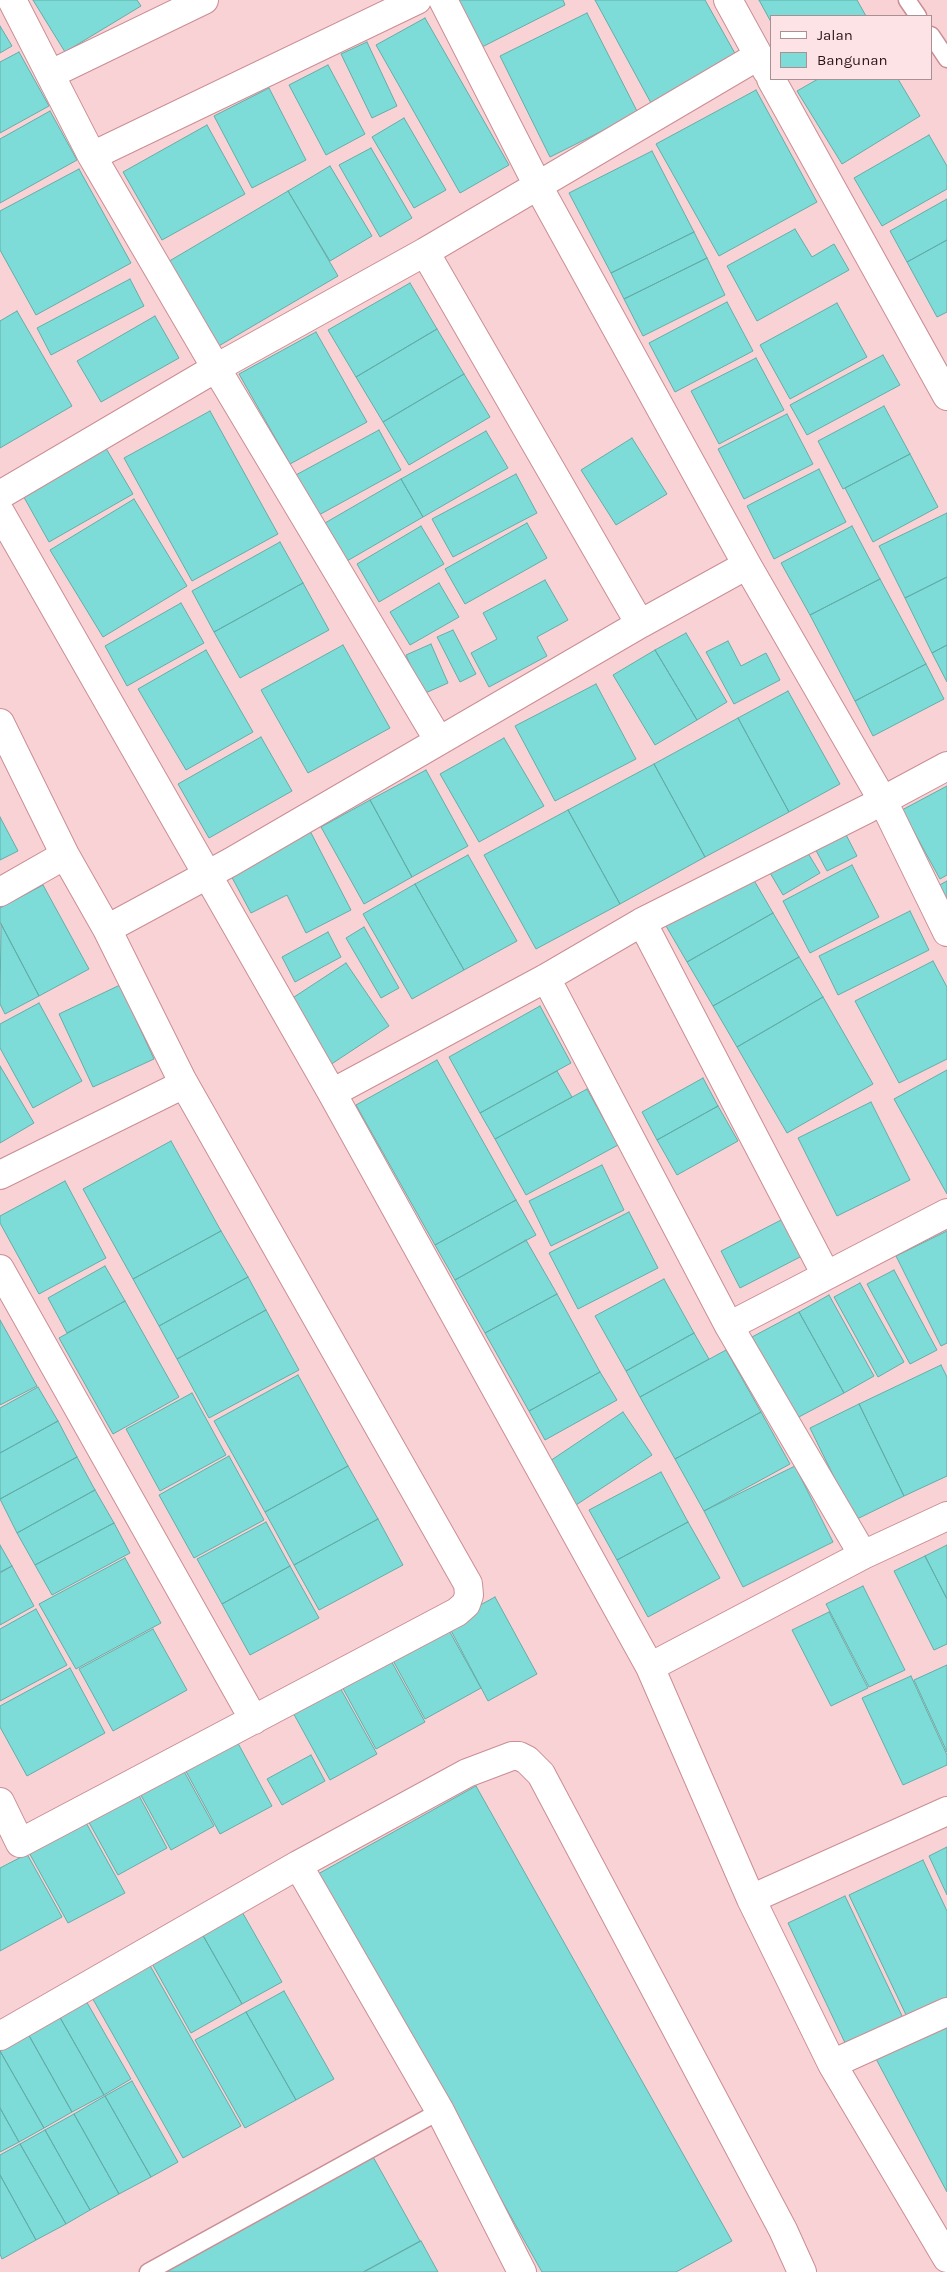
<!DOCTYPE html>
<style>
body{margin:0}
#map{position:relative;width:947px;height:2272px;overflow:hidden;background:#f9d2d5;font-family:Karla,sans-serif}
canvas{display:block}
.legend{position:absolute;left:770px;top:15px;width:162px;height:65px;box-sizing:border-box;background:#fde3e5;border:1px solid #a99093;margin:0;padding:6px 9px;list-style:none;font-size:15px;color:#2a1417}
.legend li{display:flex;align-items:center;gap:10px;height:25px}
.legend b{width:25px;border:1px solid #a99093}
</style>
<div id="map">
<canvas width="947" height="2272"></canvas>
<ul class="legend">
<li><b style="height:6px;background:#fff"></b>Jalan</li>
<li><b style="height:14px;background:#7ddcd7"></b>Bangunan</li>
</ul>
</div>
<script>
const ctx = document.querySelector('canvas').getContext('2d');
ctx.lineJoin = 'round';
function fillPath(path, color) { ctx.fillStyle = color; ctx.fill(path, 'evenodd'); }
const shape = rows => new Path2D(rows.map(r => 'M' + r).join(''));
function strokePath(path, color, width, dash) { ctx.strokeStyle = color; ctx.lineWidth = width; ctx.lineCap = dash ? 'butt' : 'round'; ctx.setLineDash(dash || []); ctx.stroke(path); }
const building = shape([
 [33,0,137,0,141,6,65,52,33,0],
 [458,0,563,0,565,5,482,47,458,0],
 [595,0,705,0,737,57,651,103,595,0],
 [759,0,857,0,866,16,771,16,771,22,759,0],
 [587,13,638,113,550,157,500,56,587,13],
 [425,18,509,165,460,193,376,45,425,18],
 [0,26,12,46,0,53,0,26],
 [367,42,397,106,372,118,341,54,367,42],
 [19,52,49,106,0,133,0,62,19,52],
 [328,65,365,134,326,155,289,85,328,65],
 [818,79,898,79,920,116,842,164,797,91,818,79],
 [269,88,306,160,252,188,214,116,269,88],
 [756,90,817,202,719,256,656,144,756,90],
 [50,111,77,160,0,203,0,139,50,111],
 [404,118,446,190,414,208,372,137,404,118],
 [207,125,245,194,162,240,123,172,207,125],
 [929,135,947,166,947,189,882,226,854,178,929,135],
 [371,148,412,218,380,237,339,165,371,148],
 [652,151,694,232,611,273,569,193,652,151],
 [330,166,372,236,330,261,288,191,330,166],
 [79,169,131,263,36,315,0,250,0,211,79,169],
 [288,191,338,276,217,347,166,263,288,191],
 [947,199,947,240,907,262,890,231,947,199],
 [795,229,812,257,834,244,849,270,757,321,727,266,795,229],
 [694,232,707,258,624,299,611,273,694,232],
 [947,240,947,312,937,317,907,262,947,240],
 [707,258,725,295,643,336,624,299,707,258],
 [130,279,144,306,51,355,37,328,130,279],
 [410,283,437,329,356,377,328,330,410,283],
 [727,302,753,351,675,392,649,343,727,302],
 [837,303,867,357,790,399,760,345,837,303],
 [17,311,72,406,0,448,0,321,17,311],
 [155,316,179,358,101,402,77,361,155,316],
 [437,329,464,374,383,422,356,377,437,329],
 [316,332,367,422,290,464,239,374,316,332],
 [883,355,900,385,807,435,790,405,883,355],
 [756,358,784,410,719,444,691,391,756,358],
 [464,374,490,417,409,465,383,422,464,374],
 [884,406,910,454,843,489,818,441,884,406],
 [210,411,278,534,192,581,124,458,210,411],
 [787,414,813,464,744,499,718,449,787,414],
 [379,430,401,470,317,516,294,476,379,430],
 [486,431,508,468,423,517,401,479,486,431],
 [632,438,667,494,616,525,581,470,632,438],
 [104,445,133,494,49,542,21,492,104,445],
 [910,454,938,507,873,542,845,488,910,454],
 [819,469,846,522,774,559,747,506,819,469],
 [516,474,537,513,453,557,432,519,516,474],
 [401,479,423,517,347,561,325,523,401,479],
 [134,499,187,586,103,637,50,550,134,499],
 [947,513,947,577,905,598,879,546,947,513],
 [527,523,547,558,465,604,445,569,527,523],
 [421,526,444,564,379,602,357,564,421,526],
 [852,526,880,579,810,615,781,563,852,526],
 [280,542,303,583,214,632,192,591,280,542],
 [947,577,947,645,932,653,905,598,947,577],
 [880,579,926,664,855,701,810,615,880,579],
 [545,580,568,620,537,637,547,656,489,687,471,653,497,639,483,613,545,580],
 [303,583,329,630,240,678,214,632,303,583],
 [439,583,459,617,410,645,390,612,439,583],
 [181,603,204,643,127,686,105,646,181,603],
 [453,630,476,674,460,682,437,637,453,630],
 [686,633,727,702,697,720,655,650,686,633],
 [728,641,741,666,766,653,780,680,734,704,706,652,728,641],
 [431,644,448,683,423,694,406,655,431,644],
 [343,645,390,728,308,773,261,690,343,645],
 [947,645,947,682,932,653,947,645],
 [206,650,253,732,186,770,138,689,206,650],
 [655,650,697,720,655,745,613,675,655,650],
 [926,664,944,699,873,736,855,701,926,664],
 [596,684,636,759,555,801,515,726,596,684],
 [788,691,840,784,789,812,738,718,788,691],
 [738,718,789,812,705,857,654,764,738,718],
 [261,737,292,791,209,838,178,784,261,737],
 [504,738,544,806,479,842,440,774,504,738],
 [654,764,705,857,620,904,568,810,654,764],
 [426,770,468,846,412,877,370,800,426,770],
 [947,786,947,875,940,879,902,810,947,786],
 [370,800,412,877,364,904,321,827,370,800],
 [568,810,620,904,536,949,484,855,568,810],
 [0,817,18,851,0,860,0,817],
 [841,825,857,856,827,871,811,841,841,825],
 [309,829,351,910,306,933,287,895,251,913,228,870,309,829],
 [803,845,820,873,783,895,766,866,803,845],
 [468,855,517,941,464,970,415,884,468,855],
 [852,865,879,917,810,953,783,901,852,865],
 [748,870,773,913,687,962,662,919,748,870],
 [947,881,947,911,934,888,947,881],
 [415,884,464,970,412,999,363,914,415,884],
 [43,885,89,969,39,996,0,922,0,908,43,885],
 [910,911,929,950,838,995,819,956,910,911],
 [773,913,799,957,713,1006,687,962,773,913],
 [1,924,39,996,5,1014,0,1004,1,924],
 [364,927,399,988,381,998,346,938,364,927],
 [328,932,341,957,295,982,282,957,328,932],
 [799,957,823,997,737,1047,713,1006,799,957],
 [933,961,947,987,947,1059,899,1083,855,1001,933,961],
 [346,963,389,1026,330,1065,288,1001,346,963],
 [120,985,154,1059,93,1087,59,1014,120,985],
 [823,997,873,1084,787,1133,737,1047,823,997],
 [39,1003,82,1081,33,1108,0,1048,0,1024,39,1003],
 [540,1006,571,1063,480,1113,449,1057,540,1006],
 [437,1060,516,1200,435,1245,356,1105,437,1060],
 [0,1066,34,1123,0,1143,0,1066],
 [947,1070,947,1194,894,1099,947,1070],
 [557,1071,572,1097,495,1139,480,1113,557,1071],
 [703,1078,718,1106,657,1140,642,1112,703,1078],
 [587,1089,618,1145,526,1195,495,1139,587,1089],
 [871,1102,910,1180,837,1216,798,1138,871,1102],
 [718,1106,738,1141,677,1175,657,1140,718,1106],
 [171,1141,221,1231,133,1279,83,1189,171,1141],
 [602,1165,624,1210,551,1246,529,1201,602,1165],
 [65,1181,106,1258,39,1294,0,1223,0,1216,65,1181],
 [516,1200,536,1235,455,1280,435,1245,516,1200],
 [629,1212,658,1268,578,1309,549,1253,629,1212],
 [783,1219,802,1256,740,1288,721,1251,783,1219],
 [221,1231,248,1277,159,1326,133,1279,221,1231],
 [947,1231,947,1343,941,1346,896,1256,947,1231],
 [526,1240,557,1294,485,1333,455,1280,526,1240],
 [105,1266,125,1301,67,1333,48,1298,105,1266],
 [894,1270,937,1350,910,1364,867,1284,894,1270],
 [248,1277,266,1310,177,1359,159,1326,248,1277],
 [664,1279,694,1333,626,1371,595,1316,664,1279],
 [860,1283,904,1362,878,1377,834,1297,860,1283],
 [557,1294,600,1372,529,1411,485,1333,557,1294],
 [829,1295,874,1376,844,1393,799,1312,829,1295],
 [125,1301,179,1397,113,1434,59,1338,125,1301],
 [266,1310,299,1370,209,1418,177,1359,266,1310],
 [799,1312,844,1393,797,1418,752,1337,799,1312],
 [0,1320,37,1386,0,1405,0,1320],
 [694,1333,709,1359,640,1397,626,1371,694,1333],
 [726,1350,761,1412,675,1459,640,1397,726,1350],
 [941,1365,947,1377,947,1476,904,1496,859,1404,941,1365],
 [600,1372,617,1400,545,1440,529,1411,600,1372],
 [298,1375,348,1466,265,1512,214,1421,298,1375],
 [38,1387,58,1421,0,1453,0,1408,38,1387],
 [192,1393,226,1455,160,1491,126,1429,192,1393],
 [859,1404,904,1496,855,1520,810,1428,859,1404],
 [623,1412,652,1455,576,1505,547,1463,623,1412],
 [761,1412,790,1464,704,1511,675,1459,761,1412],
 [58,1421,77,1457,0,1499,0,1453,58,1421],
 [229,1456,264,1520,194,1558,159,1495,229,1456],
 [77,1457,95,1490,17,1533,0,1499,77,1457],
 [348,1466,378,1519,294,1565,265,1512,348,1466],
 [795,1466,833,1542,743,1587,704,1511,795,1466],
 [661,1472,688,1522,617,1560,589,1510,661,1472],
 [95,1490,114,1523,35,1565,17,1533,95,1490],
 [378,1519,403,1565,319,1610,294,1565,378,1519],
 [266,1522,290,1566,222,1604,197,1559,266,1522],
 [688,1522,720,1578,648,1617,617,1560,688,1522],
 [114,1523,130,1553,52,1595,35,1565,114,1523],
 [0,1545,12,1566,0,1572,0,1545],
 [947,1545,947,1599,925,1556,947,1545],
 [925,1556,947,1599,947,1644,934,1650,894,1571,925,1556],
 [125,1558,161,1623,76,1669,39,1604,125,1558],
 [12,1566,34,1606,0,1625,0,1573,12,1566],
 [290,1566,319,1618,250,1655,222,1604,290,1566],
 [863,1586,905,1670,869,1687,826,1604,863,1586],
 [495,1597,537,1674,488,1701,447,1623,495,1597],
 [36,1609,67,1665,0,1701,0,1629,36,1609],
 [829,1612,868,1688,831,1706,792,1630,829,1612],
 [446,1625,481,1688,425,1719,390,1655,446,1625],
 [153,1629,187,1690,113,1731,79,1669,153,1629],
 [389,1657,425,1722,376,1749,340,1683,389,1657],
 [947,1665,947,1752,914,1680,947,1665],
 [70,1668,105,1733,27,1776,0,1727,0,1706,70,1668],
 [911,1676,947,1755,947,1765,903,1785,862,1698,911,1676],
 [338,1684,377,1754,330,1780,291,1709,338,1684],
 [234,1736,272,1806,220,1834,182,1764,234,1736],
 [311,1755,325,1781,282,1805,267,1779,311,1755],
 [180,1764,214,1826,171,1850,137,1788,180,1764],
 [476,1786,732,2241,676,2272,542,2272,318,1874,476,1786],
 [136,1790,167,1848,118,1875,86,1817,136,1790],
 [84,1819,125,1893,68,1923,27,1849,84,1819],
 [947,1847,947,1895,929,1856,947,1847],
 [27,1854,62,1917,0,1951,0,1868,27,1854],
 [923,1860,947,1911,947,2001,908,2019,849,1895,923,1860],
 [845,1896,904,2020,847,2047,788,1923,845,1896],
 [241,1910,282,1982,242,2004,201,1932,241,1910],
 [201,1932,242,2004,191,2033,150,1960,201,1932],
 [148,1962,241,2126,183,2158,90,1994,148,1962],
 [284,1991,334,2079,296,2100,246,2012,284,1991],
 [85,1999,131,2079,104,2095,58,2014,85,1999],
 [246,2012,296,2100,245,2128,195,2040,246,2012],
 [58,2014,104,2095,72,2112,27,2032,58,2014],
 [947,2020,947,2192,875,2057,947,2020],
 [27,2032,72,2112,44,2128,0,2051,0,2047,27,2032],
 [0,2051,44,2128,19,2142,0,2108,0,2051],
 [132,2081,178,2162,151,2177,105,2096,132,2081],
 [105,2096,151,2177,119,2194,74,2114,105,2096],
 [0,2108,19,2142,0,2152,0,2108],
 [74,2114,119,2194,90,2210,45,2130,74,2114],
 [45,2130,90,2210,66,2224,20,2144,45,2130],
 [20,2144,66,2224,36,2240,0,2175,0,2155,20,2144],
 [372,2155,420,2241,363,2272,161,2272,372,2155],
 [0,2175,36,2240,2,2259,0,2254,0,2175],
 [421,2241,438,2272,364,2272,421,2241]
]);
fillPath(building, '#7ddcd7');
strokePath(building, '#63ada9', 1);
const lane = shape([
 [907,0,918,16],
 [931,35,947,59],
 [148,2272,440,2111]
]);
const street = shape([
 [12,0,92,156,216,368,439,741],
 [443,0,538,186,747,565,883,801,947,932],
 [728,0,767,71],
 [51,74,204,0],
 [771,79,947,396],
 [92,156,417,0],
 [425,252,640,624],
 [0,495,216,368,425,252,758,56],
 [0,512,332,1093,650,1667,751,1899,832,2064,947,2258],
 [0,723,65,855,107,929,182,1080,468,1584,469,1595,466,1604,457,1612,20,1843,0,1802],
 [0,892,65,855],
 [642,922,826,1275],
 [107,929,231,862,640,624,747,565],
 [546,978,729,1326,863,1555],
 [332,1093,546,978,642,922,867,809,947,766],
 [0,1175,184,1084],
 [0,1269,254,1720],
 [729,1326,947,1213],
 [650,1667,863,1555,947,1516],
 [298,1865,440,2111,522,2272],
 [751,1899,947,1811],
 [0,2036,298,1865,467,1773,512,1756,519,1756,527,1760,541,1774,783,2230,802,2272],
 [832,2064,947,2012]
]);
strokePath(lane, '#ca8e94', 19);
strokePath(street, '#ca8e94', 30);
strokePath(lane, '#fff', 16);
strokePath(street, '#fff', 28);
</script>
